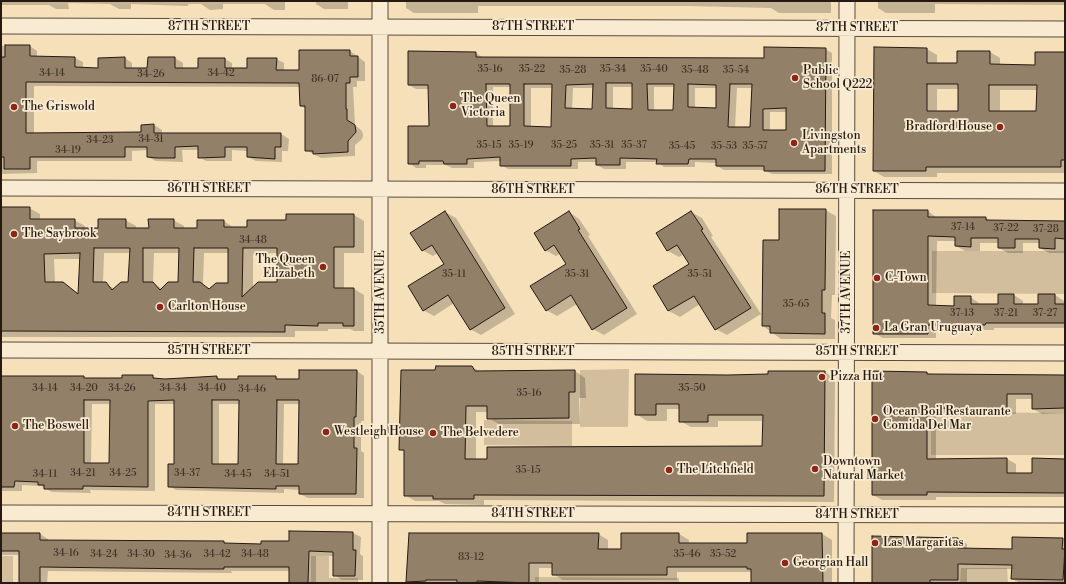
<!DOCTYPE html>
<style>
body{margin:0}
#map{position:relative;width:1066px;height:584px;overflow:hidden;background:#f5e0b9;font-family:"Libre Bodoni",serif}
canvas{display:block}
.frame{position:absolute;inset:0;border:2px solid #261912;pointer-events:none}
</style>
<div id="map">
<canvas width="1066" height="584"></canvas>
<div class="frame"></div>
</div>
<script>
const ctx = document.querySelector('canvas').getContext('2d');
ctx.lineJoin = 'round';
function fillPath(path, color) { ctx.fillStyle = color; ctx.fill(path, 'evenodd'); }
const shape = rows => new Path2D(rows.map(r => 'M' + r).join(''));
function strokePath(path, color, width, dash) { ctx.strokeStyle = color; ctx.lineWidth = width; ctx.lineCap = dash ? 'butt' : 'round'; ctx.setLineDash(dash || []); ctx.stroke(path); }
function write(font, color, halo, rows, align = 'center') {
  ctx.font = font + ' "Libre Bodoni",serif'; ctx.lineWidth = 3.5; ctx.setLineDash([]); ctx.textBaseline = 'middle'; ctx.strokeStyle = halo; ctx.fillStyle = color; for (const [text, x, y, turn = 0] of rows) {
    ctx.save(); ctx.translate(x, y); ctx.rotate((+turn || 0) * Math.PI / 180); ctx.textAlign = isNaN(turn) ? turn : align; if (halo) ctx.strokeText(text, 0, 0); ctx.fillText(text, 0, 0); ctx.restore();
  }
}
fillPath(shape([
 [932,251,1065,251,1065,294,932,293],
 [629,369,628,427,580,427,580,370],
 [931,412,1065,413,1065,455,931,455],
 [484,420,572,421,572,446,484,445],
 [1,556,13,556,13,583,1,583],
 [311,556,329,556,329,578,358,578,358,583,311,583],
 [1065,567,1065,583,960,583,961,568,1007,568,1008,582,1064,581],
 [535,577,679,578,679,583,535,583]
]), '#d2be9d');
fillPath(shape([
 [1,1,285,1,285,10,274,10,265,4,223,4,223,9,210,10,201,4,188,4,188,6,131,4,131,9,119,9,110,4,68,3,69,9,56,9,49,5,1,5],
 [316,1,348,1,348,9,324,9,316,4],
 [406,1,831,1,831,13,779,13,771,8,688,6,478,6,478,13,414,13,406,8],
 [878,1,1065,1,1065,5,935,4,935,13,886,13,878,8],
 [1,46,30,46,37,51,37,57,75,58,83,62,83,69,99,69,125,58,132,63,132,69,148,69,149,58,175,58,183,63,183,69,199,69,225,59,232,63,232,69,248,69,276,59,284,63,284,71,300,71,300,51,350,51,365,62,365,81,357,81,357,87,353,87,355,125,362,131,363,135,362,139,355,145,355,156,321,158,306,150,306,109,301,106,300,87,34,86,34,134,142,133,142,126,154,125,162,130,162,134,281,134,289,139,288,151,282,151,282,162,256,161,248,157,248,151,232,150,232,161,206,161,199,157,199,150,182,150,183,162,156,161,148,157,148,150,132,151,132,161,37,161,37,173,1,174],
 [825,49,832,53,832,174,772,174,764,170,724,170,717,166,717,163,695,162,695,167,664,167,657,162,626,162,626,169,604,169,597,165,597,162,578,162,578,169,508,169,501,165,501,161,474,162,474,168,452,168,446,165,426,165,426,168,416,168,409,163,430,127,429,89,416,89,409,85,476,53,483,58,765,59],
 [493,87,511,87,511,127,493,127],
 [613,87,633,87,633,110,613,109],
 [654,87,675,87,674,111,654,111],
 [531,88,553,88,552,128,531,127],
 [573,88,594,88,593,110,572,110],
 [695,88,717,88,717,109,695,108],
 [737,88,753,88,751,128,735,128],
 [770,112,787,112,787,131,770,131],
 [927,49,937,55,937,64,958,64,990,52,1000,58,1000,65,1036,66,1065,53,1065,173,937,173,937,177,884,177,874,171],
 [937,89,959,89,959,112,937,112],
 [1000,90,1038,90,1037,112,1000,112],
 [1,208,29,208,40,214,40,220,74,220,85,226,85,229,99,229,125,220,136,226,136,229,150,229,173,220,184,226,184,229,198,229,224,221,234,228,248,228,287,221,287,215,354,215,364,221,364,253,344,253,344,289,354,289,364,295,364,331,354,331,350,329,328,329,328,331,295,331,295,337,1,337],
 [104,253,130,253,129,283,115,289,103,283],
 [154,253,179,253,179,283,162,289,153,283],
 [204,253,229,253,229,284,210,289,203,285],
 [278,253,278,283,253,289,253,254],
 [54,259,80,259,79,294,63,283,55,283],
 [825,210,836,216,835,295,832,295,831,318,835,320,835,339,781,339,763,326,780,241],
 [928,211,937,218,986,218,991,221,1065,222,1064,253,1049,253,1040,248,1040,243,1023,243,1023,253,1008,253,999,248,999,243,980,243,980,251,965,251,956,246,956,241,937,241,936,306,955,307,970,297,979,303,979,305,999,305,999,295,1014,295,1023,301,1023,305,1039,305,1039,295,1055,295,1064,301,1065,328,994,328,994,330,936,330,936,338,883,338,874,333],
 [445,212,456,218,515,314,481,335,470,329,454,303,434,316,423,310,445,264,438,253,433,256,422,250],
 [569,212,579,219,590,235,588,236,637,314,604,335,593,329,577,304,557,316,546,310,568,264,561,253,556,256,545,250],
 [691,212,702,218,713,236,711,237,761,314,727,335,716,329,700,304,680,317,669,311,655,287,691,265,684,254,679,257,668,251,657,233],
 [472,367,481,372,575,371,585,378,586,398,579,398,580,424,499,424,488,418,488,412,476,412,476,460,763,447,764,421,718,421,718,427,691,427,680,421,680,409,667,409,667,421,647,421,636,414,636,375,769,375,825,372,835,379,834,502,484,500,484,505,445,504,439,501,415,501,405,495,405,452,400,449,436,371],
 [357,371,364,376,364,421,361,421,361,451,364,453,364,498,308,498,300,494,300,490,284,489,284,493,176,490,169,486,175,465,175,404,155,404,155,491,90,490,91,493,52,492,41,486,22,485,22,491,1,491,1,377,83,377,87,379,123,379,152,376,158,379,217,377,222,380,239,380,239,377,276,377,281,380,300,380],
 [92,404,111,404,110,464,91,464],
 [219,404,240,404,239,465,219,465],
 [284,404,300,404,299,465,283,465],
 [927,373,932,375,1065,376,1065,413,1042,414,1033,409,1033,399,1016,399,1016,414,936,412,936,460,1007,459,1016,464,1016,474,1033,474,1065,460,1065,497,936,497,936,500,882,500,873,495],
 [353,533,361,537,360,554,363,556,363,580,342,580,334,575,334,556,316,556,316,583,290,583,290,571,231,571,232,573,48,571,47,583,20,583,20,555,1,555,1,534,40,534,48,539,48,541,224,542,227,544,262,545],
 [598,534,608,540,608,550,622,550,679,534,689,540,689,544,748,544,748,534,822,534,832,540,832,583,752,583,752,572,677,572,677,580,563,580,553,574,553,568,539,568,539,583,410,583,407,581],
 [958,538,967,544,967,549,1013,550,1062,539,1065,540,1065,583,1020,583,1012,579,1013,569,967,569,967,583,873,583]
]), '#0003');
const building = shape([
 [5,45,30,45,30,56,75,57,75,67,98,68,98,58,125,57,125,68,147,68,148,57,175,57,175,68,198,68,198,58,225,58,225,68,247,68,247,58,277,58,276,70,299,70,299,50,350,50,350,56,358,56,358,77,350,77,350,83,346,83,346,109,347,109,347,120,355,125,356,132,348,141,348,152,313,154,313,151,305,151,305,106,300,106,299,83,26,82,26,133,141,132,141,125,154,124,154,133,281,133,281,147,275,147,275,159,247,157,247,147,225,147,225,157,198,158,198,146,175,147,175,158,157,158,147,157,147,147,125,147,125,157,30,157,30,169,4,169,4,157,1,157,1,57,5,57,5,45],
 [764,47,826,48,825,171,764,171,764,166,716,166,716,159,689,159,688,164,656,164,657,159,620,158,620,165,596,165,596,158,571,159,571,166,500,166,500,157,467,159,467,164,444,164,443,161,419,161,419,164,408,164,408,126,429,126,428,85,408,85,408,51,476,52,476,57,764,58,764,47],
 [606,83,632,83,632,109,606,108,606,83],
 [486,84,510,84,510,126,487,126,486,84],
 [524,84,552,84,551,127,524,126,524,84],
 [593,84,592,109,565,108,566,85,593,84],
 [647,84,674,84,673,110,648,110,647,84],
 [688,84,716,85,716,108,688,107,688,84],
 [730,84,752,84,750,127,728,127,730,84],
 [786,108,786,130,763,130,763,109,786,108],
 [874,47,927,48,927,63,957,63,957,51,990,51,990,64,1035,65,1035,52,1065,52,1065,160,1061,160,1061,167,926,167,926,171,873,171,874,47],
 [927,84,958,84,958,111,927,111,927,84],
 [989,85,1037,85,1036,111,989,111,989,85],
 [1,207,30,207,30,219,75,219,75,228,98,228,98,219,126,219,126,228,149,228,148,219,174,219,174,228,197,228,197,220,224,220,224,227,247,227,247,220,286,220,286,214,354,214,354,247,334,247,334,288,354,288,354,326,343,326,343,323,318,323,318,326,285,325,285,332,1,331,1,207],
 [94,248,130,248,128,282,121,282,112,290,106,282,93,282,94,248],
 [143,248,179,248,178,282,168,282,160,290,153,282,143,282,143,248],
 [194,248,228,248,228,283,216,283,209,289,200,282,193,282,194,248],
 [243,248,277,248,277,282,258,282,242,297,243,248],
 [80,253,78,294,63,282,45,282,44,254,80,253],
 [779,209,826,209,825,290,822,290,822,313,825,313,825,334,770,333,770,326,762,326,763,240,779,240,779,209],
 [873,210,928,210,928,217,986,217,986,220,1065,221,1065,239,1055,238,1055,249,1039,248,1039,239,1015,239,1015,248,998,248,998,238,971,238,971,247,955,246,955,237,928,236,928,305,954,306,954,296,971,296,971,304,998,304,998,294,1014,294,1014,304,1038,304,1038,294,1055,294,1055,304,1065,304,1065,323,986,323,985,325,928,325,928,334,873,334,873,210],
 [445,211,505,308,470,330,448,295,423,311,408,286,444,264,432,245,422,251,410,233,445,211],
 [569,211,580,229,578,230,627,308,592,330,571,295,546,311,530,286,566,264,554,245,545,251,534,233,569,211],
 [691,211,703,229,701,230,751,308,715,330,694,296,668,311,653,286,689,264,677,245,667,251,656,233,691,211],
 [436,366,472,366,475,371,575,370,575,392,569,392,569,418,487,419,487,406,466,406,465,459,487,459,487,447,762,446,763,415,708,415,708,422,679,422,679,404,656,404,656,415,635,415,635,374,728,375,768,374,768,371,825,371,824,496,474,495,474,499,433,499,433,496,404,496,404,450,399,450,401,370,435,370,436,366],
 [299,370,357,370,356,417,354,417,354,448,357,448,356,494,299,494,299,486,276,486,276,489,168,487,168,464,174,464,174,400,148,401,148,487,83,486,83,489,44,489,44,485,38,485,38,482,15,481,14,487,1,487,1,376,84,376,84,378,122,378,122,375,153,375,153,378,165,379,217,376,217,379,238,379,238,376,276,376,276,379,299,379,299,370],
 [84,400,110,400,109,463,84,463,84,400],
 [212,400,239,400,238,464,212,464,212,400],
 [277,400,299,400,298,464,276,464,277,400],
 [872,371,927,372,927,374,1065,375,1065,408,1032,409,1032,394,1007,394,1007,409,927,408,927,459,1007,458,1007,473,1032,473,1032,458,1065,459,1065,493,927,492,927,495,872,495,872,371],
 [289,531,353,532,353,550,356,550,355,576,333,576,333,552,309,551,308,583,289,583,289,567,224,567,224,569,199,569,40,567,40,583,19,583,19,551,1,551,1,533,40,533,40,540,224,541,224,543,261,544,261,541,289,541,289,531],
 [409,533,599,533,598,549,621,549,621,533,679,533,679,543,747,543,747,533,822,533,823,583,751,583,751,569,747,569,747,567,667,567,667,575,552,575,552,563,529,563,529,583,477,581,477,583,457,583,457,580,426,580,426,581,406,582,409,533],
 [872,536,958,538,958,548,1012,549,1012,537,1063,538,1062,549,1065,549,1063,580,1011,579,1012,565,958,564,958,580,930,580,930,583,872,583,872,536]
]);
fillPath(building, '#928069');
strokePath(building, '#261912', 1);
const street = shape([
 [380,1,380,583],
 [1,26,1065,29],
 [1,188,1065,191],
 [1,350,1065,353],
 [1,513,1065,515],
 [846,583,847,1]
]);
strokePath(street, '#5a4b3c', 17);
strokePath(street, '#f8ebd2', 15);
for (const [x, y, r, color] of [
 [795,78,4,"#8f2418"],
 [453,106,4,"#8f2418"],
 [14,107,4,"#8f2418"],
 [1000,127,4,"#8f2418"],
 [794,143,4,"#8f2418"],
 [14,234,4,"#8f2418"],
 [323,267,4,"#8f2418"],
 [877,278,4,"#8f2418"],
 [160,307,4,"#8f2418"],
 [876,328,4,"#8f2418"],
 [822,377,4,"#8f2418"],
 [875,419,4,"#8f2418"],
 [15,426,4,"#8f2418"],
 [326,432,4,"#8f2418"],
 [433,433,4,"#8f2418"],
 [815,469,4,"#8f2418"],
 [669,470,4,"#8f2418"],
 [875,543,4,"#8f2418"],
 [785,563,4,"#8f2418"]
]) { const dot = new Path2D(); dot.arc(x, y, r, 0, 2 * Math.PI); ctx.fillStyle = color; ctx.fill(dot); strokePath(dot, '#f8ebd2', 1.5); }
write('10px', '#413328', null, [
 ["35-16",490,70],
 ["35-22",532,70],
 ["35-34",613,70],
 ["35-40",654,70],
 ["35-28",573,71],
 ["35-48",695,71],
 ["35-54",736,71],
 ["34-14",52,74],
 ["34-42",221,74],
 ["34-26",151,75],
 ["86-07",325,80],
 ["34-31",151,140],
 ["34-23",100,141],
 ["35-15",489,146],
 ["35-19",521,146],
 ["35-25",564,146],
 ["35-31",602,146],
 ["35-37",634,146],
 ["35-45",682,147],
 ["35-53",724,147],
 ["35-57",755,147],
 ["34-19",68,151],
 ["37-14",963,228],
 ["37-22",1006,229],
 ["37-28",1046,230],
 ["34-48",253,241],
 ["35-11",454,275],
 ["35-31",577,275],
 ["35-51",700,275],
 ["35-65",796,305],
 ["37-13",962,314],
 ["37-21",1006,314],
 ["37-27",1045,314],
 ["34-14",45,389],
 ["34-20",84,389],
 ["34-26",122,389],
 ["34-34",173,389],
 ["34-40",212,389],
 ["35-50",692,389],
 ["34-46",252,390],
 ["35-16",529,394],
 ["35-15",528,471],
 ["34-21",83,474],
 ["34-25",123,474],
 ["34-37",187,474],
 ["34-11",45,475],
 ["34-45",238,475],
 ["34-51",277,475],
 ["34-16",66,554],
 ["34-24",104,555],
 ["34-30",141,555],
 ["34-42",217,555],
 ["34-48",255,555],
 ["35-46",687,555],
 ["35-52",723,555],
 ["34-36",178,556],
 ["83-12",471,558]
]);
write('12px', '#261912', '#f8ebd2', [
 ["87TH STREET",209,27],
 ["87TH STREET",533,27],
 ["87TH STREET",857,28],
 ["86TH STREET",209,189],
 ["86TH STREET",533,190],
 ["86TH STREET",857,190],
 ["35TH AVENUE",381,292,-90],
 ["37TH AVENUE",847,292,-90],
 ["85TH STREET",209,351],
 ["85TH STREET",533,352],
 ["85TH STREET",857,352],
 ["84TH STREET",209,513],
 ["84TH STREET",533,514],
 ["84TH STREET",857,515]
]);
write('12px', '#261912', '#f8ebd2', [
 ["Public",803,71],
 ["School Q222",803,85],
 ["The Queen",461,99],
 ["Victoria",461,113],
 ["The Griswold",22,107],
 ["Bradford House",992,127,"right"],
 ["Livingston",802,136],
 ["Apartments",802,150],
 ["The Saybrook",22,234],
 ["The Queen",315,260,"right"],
 ["Elizabeth",315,274,"right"],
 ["C-Town",885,278],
 ["Carlton House",168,307],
 ["La Gran Uruguaya",884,328],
 ["Pizza Hut",830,377],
 ["Ocean Boil Restaurante",883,412],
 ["Comida Del Mar",883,426],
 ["The Boswell",23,426],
 ["Westleigh House",334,432],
 ["The Belvedere",441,433],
 ["Downtown",823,462],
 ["Natural Market",823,476],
 ["The Litchfield",677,470],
 ["Las Margaritas",883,543],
 ["Georgian Hall",793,563]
], 'left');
</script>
